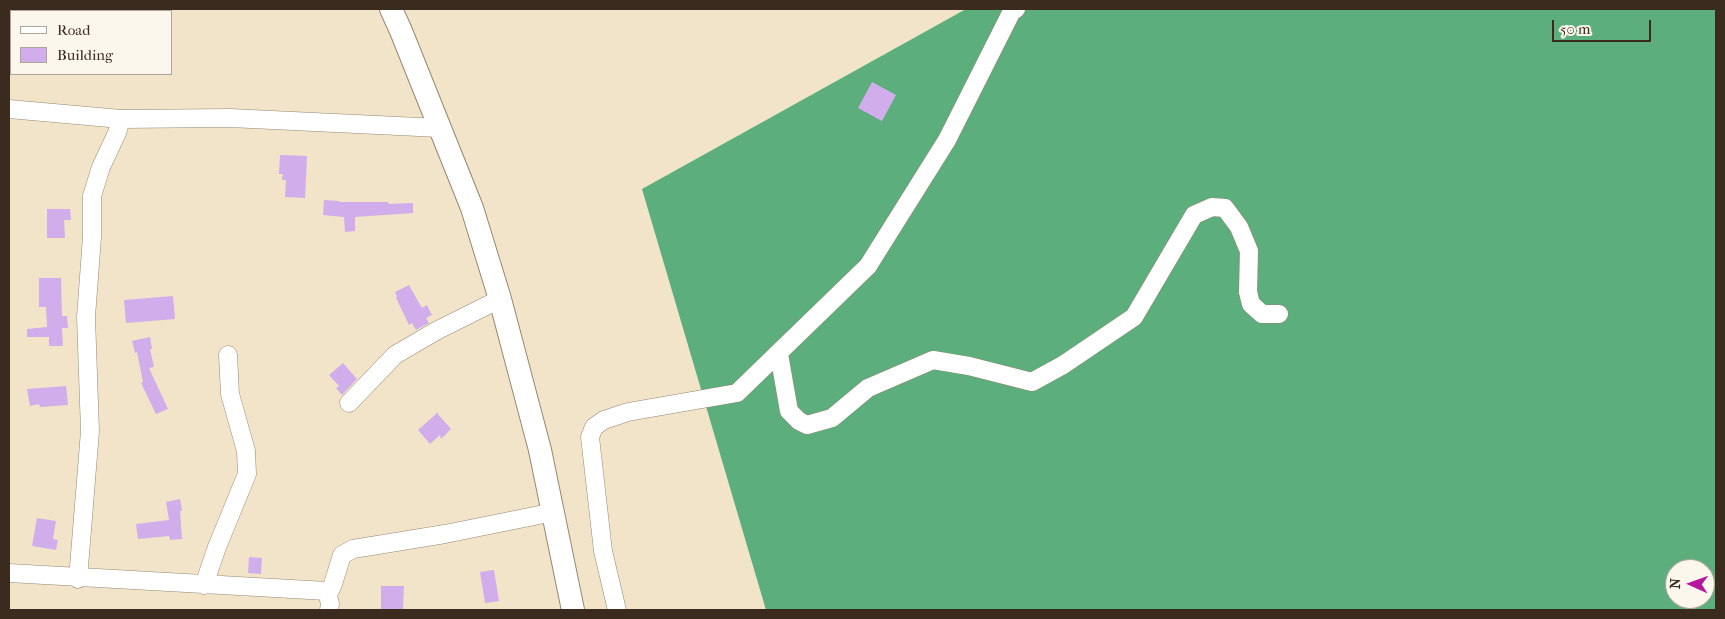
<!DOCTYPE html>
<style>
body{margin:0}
#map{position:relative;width:1725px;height:619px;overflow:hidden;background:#f1e4c9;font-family:"IM FELL French Canon",serif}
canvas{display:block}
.frame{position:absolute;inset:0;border:10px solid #3b2a1e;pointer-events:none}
.legend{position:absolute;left:10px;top:10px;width:162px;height:65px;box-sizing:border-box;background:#fbf7ec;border:1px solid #aea59a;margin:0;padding:6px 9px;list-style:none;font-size:15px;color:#3b2a1e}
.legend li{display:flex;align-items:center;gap:10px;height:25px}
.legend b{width:25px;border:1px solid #aea59a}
.north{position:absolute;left:1665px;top:559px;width:50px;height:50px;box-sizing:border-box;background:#fbf7ec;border:1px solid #aea59a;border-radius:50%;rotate:272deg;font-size:14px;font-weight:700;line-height:20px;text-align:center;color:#3b2a1e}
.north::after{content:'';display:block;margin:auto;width:18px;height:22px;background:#b5179e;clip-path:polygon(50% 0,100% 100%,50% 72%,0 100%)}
.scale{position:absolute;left:1552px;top:20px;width:99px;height:22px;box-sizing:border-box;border:2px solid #3b2a1e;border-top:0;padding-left:6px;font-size:15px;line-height:18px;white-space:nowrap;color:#3b2a1e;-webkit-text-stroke:4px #fbf7ec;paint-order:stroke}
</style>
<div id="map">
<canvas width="1725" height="619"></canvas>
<div class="frame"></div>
<ul class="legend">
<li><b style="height:6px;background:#fff"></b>Road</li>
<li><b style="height:14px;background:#d1aeeb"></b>Building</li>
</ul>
<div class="north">N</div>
<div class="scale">50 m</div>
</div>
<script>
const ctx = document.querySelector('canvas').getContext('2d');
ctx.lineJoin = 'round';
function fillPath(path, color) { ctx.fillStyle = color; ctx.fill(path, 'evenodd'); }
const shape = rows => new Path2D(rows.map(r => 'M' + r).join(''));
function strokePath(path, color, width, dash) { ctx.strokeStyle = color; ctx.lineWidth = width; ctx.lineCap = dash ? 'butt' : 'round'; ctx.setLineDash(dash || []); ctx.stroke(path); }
fillPath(shape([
 [966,9,1716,9,1716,610,766,610,642,189],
 [1675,569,1705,569,1705,599,1675,599]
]), '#5caf7c');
fillPath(shape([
 [872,82,896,95,882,121,858,108],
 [280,155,307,156,305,198,285,197,286,180,282,180,283,174,279,174],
 [324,200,339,201,339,202,388,202,389,204,413,203,413,213,355,217,355,231,345,232,344,217,323,215],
 [47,209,70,209,71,220,64,220,65,238,47,238],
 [39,278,61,278,62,316,67,316,68,328,62,328,63,346,49,346,49,337,27,337,27,329,47,327,46,307,39,307],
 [409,285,422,308,427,305,432,315,426,318,429,323,416,330,412,323,409,325,396,298,397,297,395,292],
 [173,296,175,319,126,323,124,300],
 [150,337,152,349,150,349,154,367,149,368,168,409,156,414,141,383,143,382,137,352,135,353,132,341],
 [343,363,357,379,342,395,336,388,339,386,329,375],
 [66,386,68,405,40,407,39,404,30,406,27,389],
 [436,412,451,429,441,439,440,435,430,444,418,430,436,414],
 [180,499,182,511,180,511,182,539,170,540,169,536,138,539,136,524,169,520,166,502],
 [37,518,56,521,53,539,58,540,56,550,32,546],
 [249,557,262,558,261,574,248,573],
 [494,570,499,601,485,603,480,572],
 [381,586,404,586,403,610,381,610]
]), '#d1aeeb');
const minor = shape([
 [9,109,121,119,230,118,440,128],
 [779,354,789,411,799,421,807,425,832,418,868,388,933,360,969,366,1032,382,1063,365,1134,317,1194,215,1212,207,1225,208,1239,227,1249,251,1248,292,1251,304,1262,314,1279,314],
 [349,403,395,355,436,331,500,299],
 [9,573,327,591,331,589,333,584,342,555,353,549,445,534,554,512],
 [78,579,90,431,86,317,92,237,92,196,101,167,117,133,121,119],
 [204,585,217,547,247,474,246,451,230,394,228,355],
 [327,591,330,604,329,610],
 [617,610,603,551,590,437,594,427,604,420,628,412,737,393,868,266,947,140,1012,11,1016,9]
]);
const major = shape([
 [391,9,401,31,472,208,500,299,540,450,573,610]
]);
strokePath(minor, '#968774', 19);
strokePath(major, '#968774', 24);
strokePath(minor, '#fff', 18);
strokePath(major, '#fff', 22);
</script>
